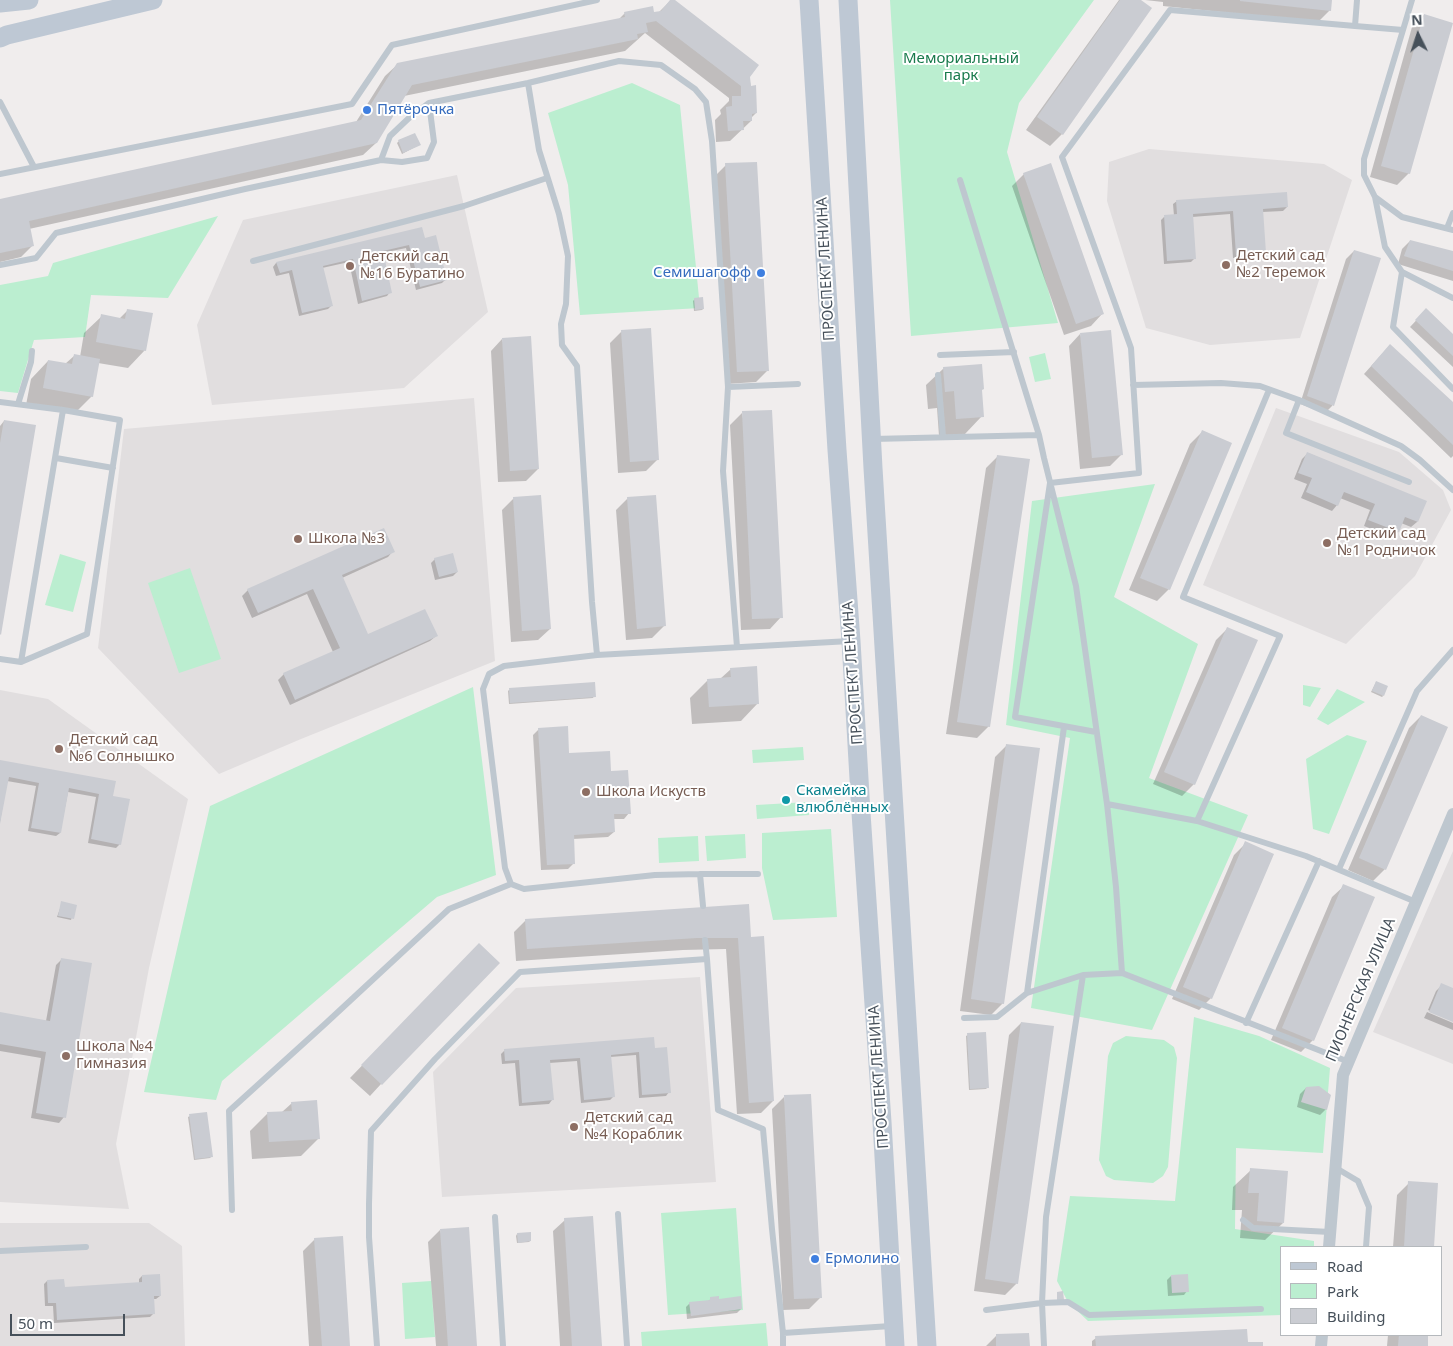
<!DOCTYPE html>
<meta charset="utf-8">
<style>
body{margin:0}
#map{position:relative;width:1453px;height:1346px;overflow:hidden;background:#f0eded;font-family:"Noto Sans",sans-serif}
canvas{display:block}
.legend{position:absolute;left:1280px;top:1246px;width:162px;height:90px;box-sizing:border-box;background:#fff;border:1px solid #b5b9bd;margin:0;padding:6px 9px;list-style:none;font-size:15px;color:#46505a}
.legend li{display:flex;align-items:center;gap:10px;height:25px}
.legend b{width:25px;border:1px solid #b5b9bd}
.north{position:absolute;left:1393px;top:10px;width:50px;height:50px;-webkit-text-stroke:4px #fff;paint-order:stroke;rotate:356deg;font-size:14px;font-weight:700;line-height:20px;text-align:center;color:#46505a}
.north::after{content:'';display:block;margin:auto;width:18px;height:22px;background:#46505a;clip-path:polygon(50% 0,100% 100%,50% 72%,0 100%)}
.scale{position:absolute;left:10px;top:1314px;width:115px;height:22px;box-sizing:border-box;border:2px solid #46505a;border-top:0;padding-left:6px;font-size:15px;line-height:18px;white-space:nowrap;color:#46505a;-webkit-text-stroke:4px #fff;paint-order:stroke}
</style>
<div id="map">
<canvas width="1453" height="1346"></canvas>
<ul class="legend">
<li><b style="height:6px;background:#bec8d4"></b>Road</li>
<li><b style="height:14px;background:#bbeed0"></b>Park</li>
<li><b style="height:14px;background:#caccd2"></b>Building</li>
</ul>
<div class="north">N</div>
<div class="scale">50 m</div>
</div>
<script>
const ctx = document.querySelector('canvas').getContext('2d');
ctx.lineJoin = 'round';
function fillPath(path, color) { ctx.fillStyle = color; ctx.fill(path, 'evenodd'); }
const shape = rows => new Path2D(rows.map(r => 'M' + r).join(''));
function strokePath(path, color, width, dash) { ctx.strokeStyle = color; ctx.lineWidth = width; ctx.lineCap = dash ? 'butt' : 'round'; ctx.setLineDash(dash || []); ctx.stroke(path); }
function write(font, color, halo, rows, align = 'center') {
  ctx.font = font + ' "Noto Sans",sans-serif'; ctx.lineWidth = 4; ctx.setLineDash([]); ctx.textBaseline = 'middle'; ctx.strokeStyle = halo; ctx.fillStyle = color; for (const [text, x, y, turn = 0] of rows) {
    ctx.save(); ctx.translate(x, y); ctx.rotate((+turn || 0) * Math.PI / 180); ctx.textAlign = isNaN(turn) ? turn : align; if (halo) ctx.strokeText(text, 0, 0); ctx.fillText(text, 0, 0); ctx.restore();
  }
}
fillPath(shape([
 [1149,149,1324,164,1352,180,1300,338,1210,345,1146,328,1107,201,1109,162],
 [457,175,488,312,404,388,212,405,197,325,243,220],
 [474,398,495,661,301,739,219,774,98,648,124,429],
 [1276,408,1399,452,1443,490,1451,510,1415,576,1346,644,1203,585],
 [0,690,48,699,188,799,149,968,116,1144,129,1209,0,1202],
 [1453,851,1453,1064,1373,1032],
 [700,977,716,1182,442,1197,433,1072,516,988],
 [0,1223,149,1223,182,1246,185,1346,0,1346]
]), '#e1dedf');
fillPath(shape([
 [890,0,1094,0,1019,103,1007,152,1058,323,911,336],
 [632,83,680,105,700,308,580,315,568,185,548,113],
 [218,216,168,298,91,295,85,337,34,340,18,393,0,391,0,285,48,276,53,263],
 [1045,353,1051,379,1035,382,1029,357],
 [1155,484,1114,597,1198,644,1149,778,1248,815,1152,1030,1031,1008,1070,738,1006,725,1032,501],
 [60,554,86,562,73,612,45,605],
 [190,568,221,659,179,673,148,583],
 [1303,685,1321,688,1310,707,1303,705],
 [473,687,496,875,437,897,222,1081,216,1100,144,1092,210,806],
 [1337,689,1365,702,1328,725,1317,719],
 [1347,735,1367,741,1329,834,1313,829,1306,759],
 [803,747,804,760,753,763,752,750],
 [808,802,809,815,757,819,756,805],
 [831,829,837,917,773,920,762,868,762,833],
 [745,834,746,858,707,861,705,836],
 [698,836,699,861,659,863,658,838],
 [1194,1017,1259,1036,1330,1068,1323,1153,1236,1148,1235,1229,1314,1241,1314,1247,1282,1247,1282,1315,1088,1321,1068,1302,1057,1281,1070,1196,1175,1201],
 [1126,1036,1164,1040,1174,1047,1177,1058,1168,1167,1163,1176,1153,1183,1114,1180,1106,1176,1099,1160,1108,1056,1113,1043],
 [736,1208,743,1310,668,1315,661,1213],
 [431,1281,435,1337,405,1339,402,1283],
 [766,1323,768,1346,642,1346,641,1332]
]), '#bbeed0');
fillPath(shape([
 [671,0,673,0,749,77,756,113,751,118,751,121,730,141,716,142,715,120,721,114,720,110,729,101,729,98,645,33,625,51,404,96,376,143,363,155,29,229,33,245,21,257,0,262,0,200,356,122,385,76,398,64,618,20,625,13,653,14,659,12],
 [1119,0,1139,0,1151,8,1062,134,1050,146,1026,130],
 [1145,0,1331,0,1330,10,1318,22,1163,6,1163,2],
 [1424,15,1409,173,1397,185,1370,177,1412,27],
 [399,141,419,145,402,154,397,143],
 [726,165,768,370,756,382,726,384,714,177],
 [1024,174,1102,314,1091,326,1064,335,1012,186],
 [1177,201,1287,207,1283,211,1262,212,1265,252,1261,256,1233,258,1230,214,1192,217,1195,258,1191,262,1164,264,1161,220,1164,217,1174,216,1173,204],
 [421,229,425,240,446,279,442,283,416,290,406,248,382,253,390,292,387,296,358,304,349,262,322,268,332,305,328,309,299,316,289,273,276,276,273,267,276,263],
 [1410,241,1453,253,1453,281,1398,264,1402,249],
 [1354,251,1379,259,1332,406,1325,413,1300,404,1346,259],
 [695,299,703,309,702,310,694,311,693,301],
 [128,310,145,350,128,368,98,363,92,396,74,414,26,405,31,379,48,361,65,364,74,356,80,357,84,333,102,316,119,319],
 [1426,310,1453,335,1453,367,1410,327],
 [622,331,658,459,646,471,618,473,610,343],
 [1080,334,1122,454,1110,466,1080,469,1069,346],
 [502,339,538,469,526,481,498,482,491,351],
 [1390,345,1453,404,1453,456,1451,458,1364,374],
 [944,368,980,391,982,416,965,434,939,436,937,408,928,409,926,385],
 [742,413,781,617,770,629,741,630,730,425],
 [4,421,0,632,0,426],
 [1202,432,1169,589,1157,601,1129,590,1190,444],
 [1308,453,1425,502,1417,522,1411,527,1401,523,1398,532,1392,537,1364,526,1370,510,1340,498,1337,505,1332,511,1301,498,1307,484,1294,479,1302,459],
 [998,456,989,726,977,738,946,734,986,468],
 [514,498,550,629,538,640,511,642,502,510],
 [628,498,664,626,652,638,626,640,616,510],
 [393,551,388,557,342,578,368,636,436,636,430,641,290,705,278,680,284,674,333,652,307,594,252,618,242,596,248,590],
 [435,559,457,572,453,576,435,580,431,563],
 [1228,628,1194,784,1182,796,1153,784,1216,640],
 [731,669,758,703,741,721,692,724,690,698,708,680,720,679],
 [1376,682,1383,696,1382,697,1371,692],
 [509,690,594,696,593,698,509,704,508,691],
 [1421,716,1385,869,1373,881,1348,870,1409,728],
 [539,729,568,754,610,772,629,813,624,819,613,819,614,832,608,837,573,839,574,863,568,869,541,870,533,735],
 [1007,745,1003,1003,991,1015,960,1011,995,757],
 [0,762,111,797,120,844,116,848,88,843,96,797,68,792,60,833,56,836,28,831,36,786,7,781,0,822],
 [1246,843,1211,998,1199,1010,1172,999,1234,855],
 [1344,886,1313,1040,1301,1052,1271,1040,1332,897],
 [62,903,75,906,71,920,57,917],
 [526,920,750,938,773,1101,761,1113,737,1114,726,949,683,950,516,961,514,932],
 [467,957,381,1084,370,1096,350,1078],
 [62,959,64,1117,59,1123,31,1118,41,1058,0,1051,0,1013,46,1021,56,965],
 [1442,985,1453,990,1453,1021,1428,1010,1436,991],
 [1427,1012,1453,1023,1453,1030,1424,1018],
 [1021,1023,1017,1283,1005,1295,974,1291,1009,1035],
 [968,1035,988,1087,986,1089,969,1090,966,1036],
 [654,1049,669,1092,666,1096,639,1098,636,1055,610,1057,613,1097,610,1100,581,1103,577,1061,549,1063,552,1100,549,1104,519,1106,515,1063,502,1064,501,1054,505,1050],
 [1306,1088,1326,1109,1320,1115,1297,1107,1300,1094],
 [784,1097,821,1297,809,1309,783,1310,772,1109],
 [292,1103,319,1138,301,1156,252,1159,250,1131,267,1114,282,1112],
 [190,1116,212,1156,210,1158,194,1160,188,1117],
 [1251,1170,1283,1223,1265,1240,1240,1238,1242,1210,1232,1210,1233,1187],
 [1409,1183,1437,1184,1433,1247,1393,1247,1397,1195],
 [565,1220,600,1346,560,1346,553,1231],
 [440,1230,476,1346,436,1346,428,1242],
 [517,1234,530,1241,529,1242,517,1243,516,1236],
 [315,1239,349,1346,309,1346,303,1251],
 [142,1276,160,1296,156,1299,153,1299,154,1313,150,1317,54,1323,53,1306,45,1306,44,1284,47,1281,64,1288,139,1284,139,1279],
 [1171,1276,1187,1291,1184,1295,1168,1296,1167,1280],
 [711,1299,741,1309,737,1313,687,1319,686,1307,690,1303,708,1301],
 [1388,1335,1427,1335,1426,1346,1387,1346],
 [996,1336,1029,1346,986,1346],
 [1096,1338,1262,1346,1092,1346,1092,1341]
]), '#0003');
fillPath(shape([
 [670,0,675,0,759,65,750,77,751,86,756,85,757,113,752,114,752,121,743,121,744,130,728,131,726,107,732,106,732,96,741,96,741,86,656,21,646,23,648,32,637,34,638,39,412,85,377,143,29,221,34,246,0,253,0,199,361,120,397,63,625,17,624,12,653,6,654,12,661,11],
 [1120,0,1141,0,1152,8,1063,135,1037,117],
 [1240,0,1332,0,1331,11,1240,1],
 [1424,14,1453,23,1410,174,1381,166],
 [415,133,421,145,403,153,398,140],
 [757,162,769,371,737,372,725,163],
 [1051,163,1104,314,1076,324,1023,173],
 [1287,192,1288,207,1263,209,1266,253,1236,255,1233,211,1193,214,1196,259,1167,261,1164,215,1177,214,1176,200],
 [422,227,425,238,436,235,447,280,420,287,409,245,383,251,392,293,362,301,353,259,323,266,333,306,302,313,292,270,280,273,276,262],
 [1410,240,1453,251,1453,271,1404,256],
 [1354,250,1381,258,1334,406,1307,396],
 [703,297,704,309,695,310,694,298],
 [1426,308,1453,334,1453,356,1415,320],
 [127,309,153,313,146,351,96,342,101,314,125,319],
 [651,328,659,460,630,462,621,330],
 [1111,330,1123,455,1092,458,1080,333],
 [531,336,539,469,510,471,502,338],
 [1390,344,1453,402,1453,445,1371,366],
 [74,354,100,359,93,397,43,388,48,360,72,364],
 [982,364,984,389,982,390,984,417,956,419,954,391,945,392,943,367],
 [772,410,783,618,752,619,742,411],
 [4,420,36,425,1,635,0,634,0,443],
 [1202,430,1232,443,1170,590,1140,578],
 [1307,452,1427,501,1418,522,1405,517,1399,532,1368,520,1375,504,1344,492,1338,506,1306,492,1312,478,1298,473],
 [997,455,1030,459,990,727,957,722],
 [541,495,551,629,522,631,513,497],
 [656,495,666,626,637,629,627,497],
 [384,528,395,552,342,575,368,634,425,609,438,636,295,700,283,673,340,648,313,589,258,613,247,589],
 [453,553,458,572,439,577,434,558],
 [1227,627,1258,640,1195,785,1164,772],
 [757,666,759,704,709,707,707,679,731,677,730,668],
 [1376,681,1388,686,1384,696,1372,691],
 [595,682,596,697,510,703,509,688],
 [1421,715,1448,727,1386,870,1359,858],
 [568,726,569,753,610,751,611,771,628,770,631,814,614,814,615,832,574,835,575,864,547,865,538,728],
 [1006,744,1040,748,1004,1004,971,999],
 [0,760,116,781,113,796,130,799,121,845,91,839,99,794,69,788,61,833,31,828,39,783,9,777,0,824],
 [1245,841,1274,854,1212,999,1183,987],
 [1343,884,1375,897,1314,1041,1282,1028],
 [61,901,77,905,74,919,58,916],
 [749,904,751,937,764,936,774,1101,749,1103,738,938,696,938,527,949,525,919],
 [479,943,500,963,382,1085,361,1065],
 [61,958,92,963,66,1118,36,1113,46,1052,0,1044,0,1012,50,1021],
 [1441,983,1453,988,1453,1022,1429,1012],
 [1021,1022,1054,1026,1018,1284,985,1279],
 [986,1032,989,1088,970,1089,967,1033],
 [654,1037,655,1048,667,1047,671,1093,642,1095,639,1052,611,1055,615,1097,584,1100,580,1058,550,1060,554,1100,522,1103,519,1060,505,1061,504,1049],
 [1319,1086,1331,1095,1327,1110,1301,1102,1306,1087],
 [811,1094,822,1298,794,1299,784,1095],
 [317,1100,320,1139,269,1142,267,1112,292,1111,291,1102],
 [207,1112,213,1157,195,1159,189,1114],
 [1250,1168,1288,1171,1284,1223,1257,1221,1259,1193,1248,1193],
 [1408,1181,1438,1183,1434,1247,1404,1247],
 [593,1216,602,1346,572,1346,564,1218],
 [469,1227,477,1346,448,1346,440,1229],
 [531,1232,531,1241,518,1243,517,1233],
 [343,1236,350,1346,322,1346,314,1238],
 [160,1274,161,1296,154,1296,155,1314,57,1320,56,1303,48,1303,47,1280,64,1279,65,1287,142,1282,142,1275],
 [1188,1274,1189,1292,1172,1293,1171,1275],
 [1063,1291,1064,1300,1057,1300,1057,1292],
 [719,1296,719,1299,741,1296,742,1309,691,1316,689,1302,710,1300,710,1297],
 [1247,1329,1248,1342,1263,1342,1263,1346,1096,1346,1095,1336],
 [1029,1333,1030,1346,996,1346,996,1334],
 [1399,1335,1428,1335,1428,1346,1398,1346]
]), '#caccd2');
strokePath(shape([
 [1355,26,1403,30,1364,159,1364,175,1375,197,1402,217,1453,230],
 [1403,30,1412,0],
 [528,83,539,150,559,214,568,256,566,304,561,324,562,345,577,366,592,602,597,655],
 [0,102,34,167],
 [381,160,402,162,427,158,434,142,429,103],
 [0,174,352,104,392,45,597,0],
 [960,180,1039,435],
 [1375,197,1385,247,1402,272,1393,327,1453,389],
 [1447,228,1453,213],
 [253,261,464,206,547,178],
 [0,265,36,258,56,233,245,189,381,160,390,136,409,118,429,103,528,83,619,61,661,65,695,89,706,102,712,141,728,387,723,471,737,647],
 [1402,272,1453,298],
 [940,355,1014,352],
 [938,375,943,437],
 [1133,385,1221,383,1260,386,1299,400,1401,446,1420,460,1453,490],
 [728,387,798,384],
 [1299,400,1286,433,1409,482],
 [0,402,63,410,21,662],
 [18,404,31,362,32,351],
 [873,439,1039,435,1044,458,1076,586,1107,804,1116,887,1122,973,1083,975,1046,1217,1042,1303,1044,1346],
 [56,458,113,468],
 [0,659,21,662,87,634,120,420,63,410],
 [1096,732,1015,717,1050,483,1139,473,1131,348,1062,157,1170,10,1355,26,1357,0],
 [1107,804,1197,821,1306,856,1416,902],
 [1197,821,1280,636,1183,597,1269,390],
 [1339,869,1417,691,1453,650],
 [700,874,703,906],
 [758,874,700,874,655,875,524,889,511,884,505,868,483,689,489,674,504,666,597,655,850,641],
 [705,940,707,959],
 [1122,973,1349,1062],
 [1027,993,1064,727],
 [964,1018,997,1017,1027,993,1083,975],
 [1246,1023,1319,861],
 [1336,1168,1358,1181,1369,1207,1366,1247],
 [232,1210,229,1111,325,1024,449,909,511,884],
 [618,1214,627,1346],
 [495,1217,503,1346],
 [1243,1220,1253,1228,1330,1232],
 [0,1251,86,1247],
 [986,1310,1042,1303,1068,1302,1089,1315,1261,1309],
 [783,1333,783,1346],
 [377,1346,369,1237,369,1204,371,1131,435,1059,520,972,707,959,718,1110,763,1129,772,1229,783,1333,891,1326]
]), '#bec7cf', 6);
strokePath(shape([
 [1329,1247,1343,1075,1453,814],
 [1321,1346,1322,1335]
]), '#bec7cf', 12);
strokePath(shape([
 [809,0,837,450,851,641,861,813,882,1122,895,1346],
 [848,0,873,468,927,1346],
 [0,3,29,0],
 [0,38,7,35,153,0]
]), '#bec8d4', 19);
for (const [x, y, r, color] of [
 [367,110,5,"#3f7fe0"],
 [1226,265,5,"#8d6e63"],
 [350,266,5,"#8d6e63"],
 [761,273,5,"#3f7fe0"],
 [298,539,5,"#8d6e63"],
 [1327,543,5,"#8d6e63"],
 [59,749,5,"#8d6e63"],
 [586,792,5,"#8d6e63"],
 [786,800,5,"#0f9aa8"],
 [66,1056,5,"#8d6e63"],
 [574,1127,5,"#8d6e63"],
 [815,1259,5,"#3f7fe0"]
]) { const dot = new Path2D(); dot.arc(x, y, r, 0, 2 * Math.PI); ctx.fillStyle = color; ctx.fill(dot); strokePath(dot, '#fff', 2); }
write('15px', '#187a4c', '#fff', [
 ["Мемориальный",961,59],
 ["парк",961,76]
]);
write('15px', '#366cbe', '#fff', [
 ["Пятёрочка",377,110],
 ["Семишагофф",751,273,"right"],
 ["Ермолино",825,1259]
], 'left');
write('15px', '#785e54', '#fff', [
 ["Детский сад",1236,256],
 ["№2 Теремок",1236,273],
 ["Детский сад",360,257],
 ["№16 Буратино",360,274],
 ["Детский сад",1337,534],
 ["№1 Родничок",1337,551],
 ["Школа №3",308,539],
 ["Детский сад",69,740],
 ["№6 Солнышко",69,757],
 ["Школа Искуств",596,792],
 ["Школа №4",76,1047],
 ["Гимназия",76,1064],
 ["Детский сад",584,1118],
 ["№4 Кораблик",584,1135]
], 'left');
write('15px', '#46505a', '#fff', [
 ["ПРОСПЕКТ ЛЕНИНА",826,269,-93],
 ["ПРОСПЕКТ ЛЕНИНА",853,673,-94],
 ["ПИОНЕРСКАЯ УЛИЦА",1361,990,-67],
 ["ПРОСПЕКТ ЛЕНИНА",879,1077,-94]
]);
write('15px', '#0d838f', '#fff', [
 ["Скамейка",796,791],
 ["влюблённых",796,808]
], 'left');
</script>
